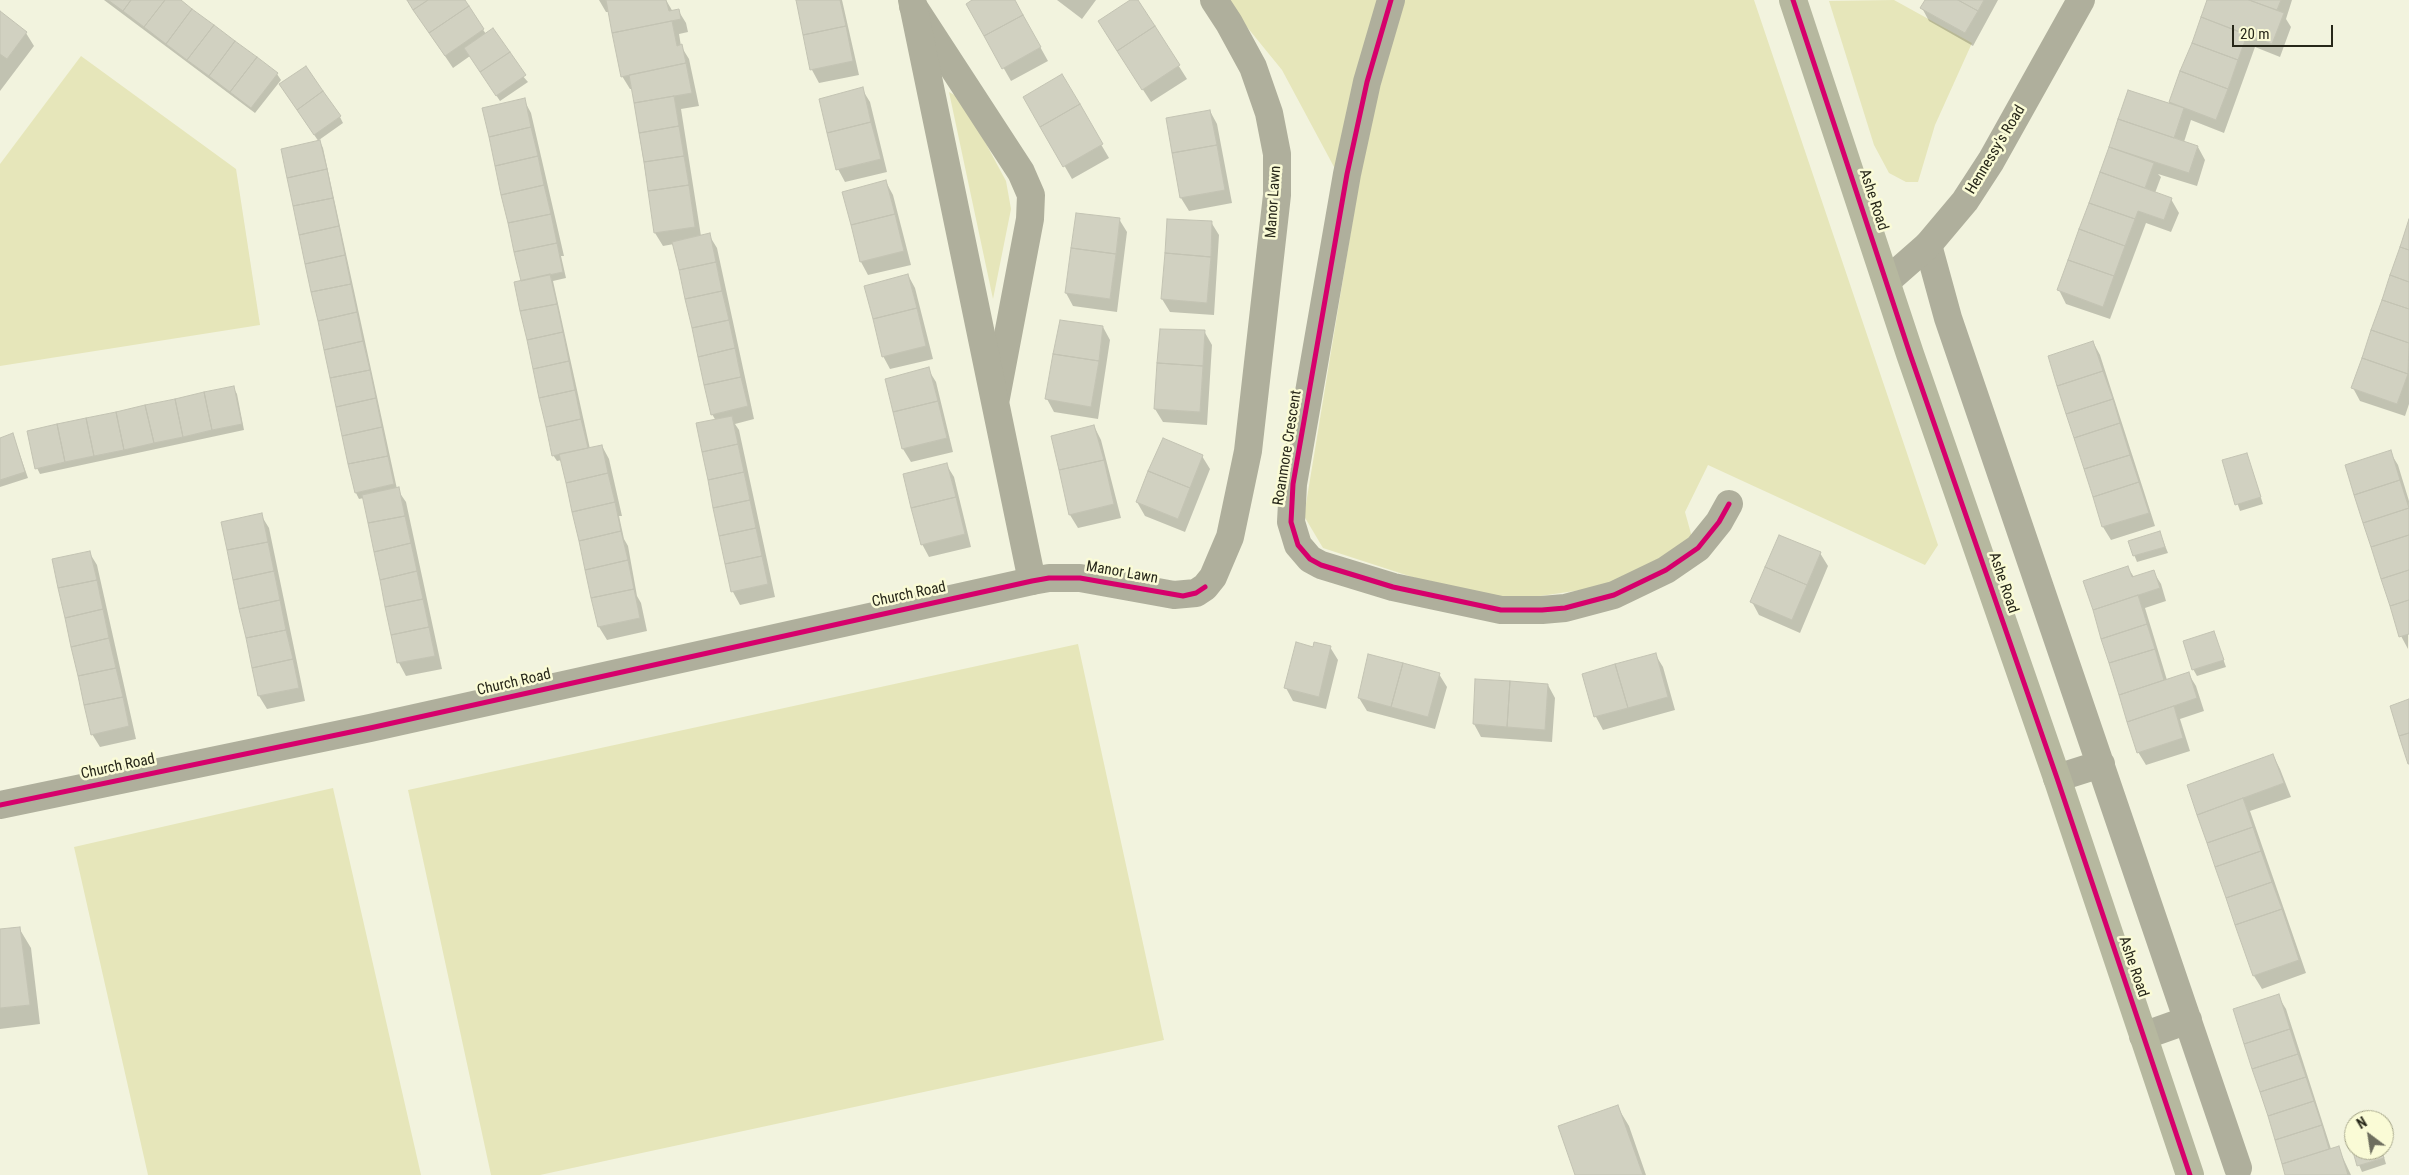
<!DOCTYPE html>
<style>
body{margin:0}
#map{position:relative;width:2409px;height:1175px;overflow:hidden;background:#f2f3de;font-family:"Roboto Condensed",sans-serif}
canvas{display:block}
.north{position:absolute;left:2344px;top:1110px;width:50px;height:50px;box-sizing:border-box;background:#fafbd6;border:1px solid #a6a68a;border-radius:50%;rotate:329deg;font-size:14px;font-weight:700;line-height:20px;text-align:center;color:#272719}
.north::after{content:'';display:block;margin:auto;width:18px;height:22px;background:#6e6e5e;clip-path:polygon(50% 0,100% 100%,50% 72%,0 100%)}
.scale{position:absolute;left:2232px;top:25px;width:101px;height:22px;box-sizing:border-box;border:2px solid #272719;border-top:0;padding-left:6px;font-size:15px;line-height:18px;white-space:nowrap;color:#272719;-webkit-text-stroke:4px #fafbd6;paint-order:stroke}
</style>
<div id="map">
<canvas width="2409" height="1175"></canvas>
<div class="north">N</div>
<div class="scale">20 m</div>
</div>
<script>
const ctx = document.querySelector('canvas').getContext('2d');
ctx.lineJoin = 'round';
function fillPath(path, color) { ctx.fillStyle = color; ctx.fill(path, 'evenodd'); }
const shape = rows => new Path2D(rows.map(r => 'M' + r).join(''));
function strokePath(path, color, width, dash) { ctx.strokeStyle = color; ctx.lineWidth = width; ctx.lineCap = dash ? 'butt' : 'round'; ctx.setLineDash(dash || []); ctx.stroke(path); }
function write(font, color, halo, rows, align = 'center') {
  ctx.font = font + ' "Roboto Condensed",sans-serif'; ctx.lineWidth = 5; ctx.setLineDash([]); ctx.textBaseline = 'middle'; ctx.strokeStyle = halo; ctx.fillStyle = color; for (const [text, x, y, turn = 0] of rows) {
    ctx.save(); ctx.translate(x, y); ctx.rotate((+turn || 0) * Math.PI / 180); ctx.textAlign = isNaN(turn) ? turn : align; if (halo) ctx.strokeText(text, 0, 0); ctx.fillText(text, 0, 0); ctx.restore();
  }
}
fillPath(shape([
 [1225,0,1754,0,1938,545,1925,565,1708,465,1685,512,1693,541,1609,586,1492,603,1323,548,1304,516,1355,206,1282,70],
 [1894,0,1972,43,1935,125,1918,182,1906,182,1889,173,1874,145,1829,1],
 [81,56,236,169,260,325,0,366,0,164],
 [949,92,962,99,1006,181,1011,209,993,299],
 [1078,644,1164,1040,540,1175,491,1175,408,790],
 [333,788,421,1175,148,1175,74,847]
]), '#e6e6ba');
fillPath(shape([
 [104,0,178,0,277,74,281,80,255,113],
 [407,0,463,0,486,34,528,82,500,101,470,56,453,68],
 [599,0,666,0,673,12,678,10,686,23,688,32,679,34,681,46,689,59,699,106,681,109,701,236,709,235,717,248,754,419,735,424,739,430,775,597,740,605,733,592,697,424,716,421,712,414,674,244,663,246,655,233,632,89,630,89,622,76,609,12,606,12],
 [797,0,842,0,859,75,819,83,812,70],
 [975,0,1014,0,1048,61,1011,81,967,4],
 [1057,0,1096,0,1082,19],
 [1133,0,1137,0,1187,79,1151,102,1107,35],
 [1926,0,1998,0,1973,46,1929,21,1922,8],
 [2209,0,2292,0,2286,19,2291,27,2280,57,2255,47,2224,133,2191,120,2184,142,2198,147,2205,160,2197,186,2158,174,2161,177,2155,193,2171,199,2179,213,2171,232,2146,223,2110,319,2066,304,2059,290,2129,92,2169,103],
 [0,13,26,33,34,46,0,91],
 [1061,76,1109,158,1072,179,1025,97],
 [862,89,870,102,887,172,845,182,838,169],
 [284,91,340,117,343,123,319,140,323,148,397,489,406,502,442,669,406,676,399,663,364,498,359,499,356,493,319,142],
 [524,100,531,113,564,256,561,256,566,278,553,281,590,449,602,446,609,459,622,516,619,516,624,539,628,546,637,596,641,603,647,631,607,640,599,627,562,460,557,461,553,455,522,282],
 [1210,111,1217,124,1232,203,1189,211,1181,198,1167,119],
 [886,182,893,195,911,265,868,275,861,262],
 [1119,219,1127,232,1117,312,1073,306,1066,293],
 [1211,222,1219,235,1214,315,1170,312,1162,299],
 [2409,223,2409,404,2405,416,2360,401,2353,388],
 [908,275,915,288,933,359,890,369,883,356],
 [1103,327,1110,340,1098,419,1054,412,1047,399],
 [1204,331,1212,345,1207,425,1163,422,1155,409],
 [2093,342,2100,355,2155,526,2111,540,2103,527],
 [928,369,936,382,953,452,911,462,903,449,886,379],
 [233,387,237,394,244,430,40,474,37,468],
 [1094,426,1101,440,1121,518,1078,528,1070,515],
 [13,435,28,478,0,487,0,439],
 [2390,452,2398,465,2409,501,2408,649,2401,636],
 [2247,455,2263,504,2240,511,2223,461],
 [1202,456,1210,469,1185,532,1145,516,1137,502],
 [946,464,954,477,971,547,929,557,922,544],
 [261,515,269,528,305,701,267,709,259,696,222,523],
 [2160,533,2168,553,2137,562,2129,542],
 [89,552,97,565,136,739,100,747,92,734],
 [1820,553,1828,566,1800,633,1759,615,1752,602],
 [2128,568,2134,577,2153,571,2161,584,2166,601,2145,608,2167,680,2188,673,2196,686,2204,711,2180,719,2190,751,2146,765,2138,752,2085,582],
 [2214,633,2226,667,2197,676,2193,669],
 [1330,647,1338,660,1326,709,1293,701,1286,688],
 [1655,654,1663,667,1675,710,1603,730,1596,717,1584,675],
 [1439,674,1447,687,1435,729,1367,711,1359,698],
 [1476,680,1548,685,1555,698,1552,742,1481,737,1474,724],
 [2273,755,2280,769,2291,797,2250,811,2306,973,2262,989,2254,976,2188,786],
 [19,928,31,948,40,1024,0,1029,0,930],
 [2278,996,2286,1009,2331,1149,2338,1147,2351,1175,2287,1175,2235,1010],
 [1617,1106,1629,1126,1646,1175,1577,1175],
 [2354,1141,2354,1150,2382,1150,2386,1164,2362,1172,2359,1165,2352,1142]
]), '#0003');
const building = shape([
 [108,0,131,0,123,11,108,0],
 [131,0,165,0,144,27,123,11,131,0],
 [165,0,181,0,192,9,166,44,144,27,165,0],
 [407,0,428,0,413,10,407,0],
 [428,0,465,0,469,6,429,33,413,10,428,0],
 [606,0,666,0,669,11,679,9,681,19,612,33,606,0],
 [796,0,840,0,846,26,803,35,796,0],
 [972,0,1015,0,1023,15,984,36,966,4,972,0],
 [1130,0,1138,0,1155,26,1117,51,1098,21,1130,0],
 [1925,0,1958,0,1978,11,1965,33,1920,8,1925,0],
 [1958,0,1984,0,1978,11,1958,0],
 [2207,0,2249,0,2284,13,2272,44,2201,17,2207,0],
 [2249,0,2281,0,2277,10,2249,0],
 [469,6,484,29,445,56,429,33,469,6],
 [192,9,214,25,187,60,166,44,192,9],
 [0,11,27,32,7,59,0,54,0,11],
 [1023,15,1041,47,1002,69,984,36,1023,15],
 [2201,17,2247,35,2238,60,2192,43,2201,17],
 [672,21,677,46,682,44,686,63,621,77,612,33,672,21],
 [214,25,235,41,209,76,187,60,214,25],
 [846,26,853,61,810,70,803,35,846,26],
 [1155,26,1180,65,1142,90,1117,51,1155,26],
 [493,28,510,52,480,72,464,48,493,28],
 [235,41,257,57,230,92,209,76,235,41],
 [2192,43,2238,60,2228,89,2180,71,2192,43],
 [510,52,526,75,496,96,480,72,510,52],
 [257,57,278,73,251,108,230,92,257,57],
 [686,63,692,93,634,103,629,75,686,63],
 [306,66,323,91,297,110,279,84,306,66],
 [2180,71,2228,89,2216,120,2169,102,2180,71],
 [1062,74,1080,104,1040,127,1023,97,1062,74],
 [863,87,871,122,827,133,819,99,863,87],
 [2128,90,2184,108,2174,138,2118,119,2128,90],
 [323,91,341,116,314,135,297,110,323,91],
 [674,96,679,126,639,133,634,103,674,96],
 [525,98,531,127,489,137,482,108,525,98],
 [1080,104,1103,144,1063,167,1040,127,1080,104],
 [1210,110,1217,145,1172,153,1166,118,1210,110],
 [2118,119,2198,146,2189,173,2109,147,2118,119],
 [871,122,881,159,836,170,827,133,871,122],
 [679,126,684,156,644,162,639,133,679,126],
 [531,127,538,156,495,166,489,137,531,127],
 [320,140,327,169,287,178,281,149,320,140],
 [1217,145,1225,190,1180,198,1172,153,1217,145],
 [2109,147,2154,163,2145,188,2100,172,2109,147],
 [538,156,544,185,501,195,495,166,538,156],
 [684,156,689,185,648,191,644,162,684,156],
 [327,169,333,198,293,206,287,178,327,169],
 [2100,172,2172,198,2164,220,2138,211,2135,219,2089,203,2100,172],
 [886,180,895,214,851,225,842,192,886,180],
 [544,185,551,214,508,223,501,195,544,185],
 [689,185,695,227,654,233,648,191,689,185],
 [333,198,339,226,299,235,293,206,333,198],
 [2089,203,2135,219,2125,246,2079,229,2089,203],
 [1076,213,1120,218,1116,254,1071,248,1076,213],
 [551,214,557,243,514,252,508,223,551,214],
 [895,214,904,251,860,262,851,225,895,214],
 [1167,219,1212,221,1211,257,1165,253,1167,219],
 [2409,219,2409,250,2400,247,2409,219],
 [339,226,345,255,305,264,299,235,339,226],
 [2079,229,2125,246,2114,276,2068,260,2079,229],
 [710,233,716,262,679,270,672,242,710,233],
 [557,243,563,272,521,281,514,252,557,243],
 [2400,247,2409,250,2409,282,2390,275,2400,247],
 [1071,248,1116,254,1110,299,1065,293,1071,248],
 [1165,253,1211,257,1207,303,1161,299,1165,253],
 [345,255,351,284,311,292,305,264,345,255],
 [2068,260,2114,276,2103,307,2057,290,2068,260],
 [716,262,722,291,685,299,679,270,716,262],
 [550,274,557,304,520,311,514,282,550,274],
 [908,274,917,308,873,319,864,286,908,274],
 [2390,275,2409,282,2409,309,2382,300,2390,275],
 [351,284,357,312,318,321,311,292,351,284],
 [722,291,729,320,692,328,685,299,722,291],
 [2382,300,2409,309,2409,343,2371,330,2382,300],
 [557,304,563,332,527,340,520,311,557,304],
 [917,308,926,346,882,357,873,319,917,308],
 [357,312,363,341,324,350,318,321,357,312],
 [729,320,735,348,698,357,692,328,729,320],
 [1060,320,1103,326,1099,361,1053,354,1060,320],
 [1160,329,1205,330,1203,366,1157,363,1160,329],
 [2371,330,2409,343,2408,374,2362,358,2371,330],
 [563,332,569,361,533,369,527,340,563,332],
 [363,341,370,370,330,378,324,350,363,341],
 [2093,341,2103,371,2057,386,2048,356,2093,341],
 [735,348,741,377,704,385,698,357,735,348],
 [1053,354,1099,361,1091,407,1045,399,1053,354],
 [2362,358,2408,374,2397,404,2351,388,2362,358],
 [569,361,575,390,539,398,533,369,569,361],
 [1157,363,1203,366,1200,412,1154,409,1157,363],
 [929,367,938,401,893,412,885,379,929,367],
 [370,370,376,398,336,407,330,378,370,370],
 [2103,371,2113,399,2066,414,2057,386,2103,371],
 [741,377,748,406,711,415,704,385,741,377],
 [234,386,242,424,212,430,204,392,234,386],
 [575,390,581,419,546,427,539,398,575,390],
 [204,392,212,430,183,437,175,399,204,392],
 [376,398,382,427,342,436,336,407,376,398],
 [175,399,183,437,154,443,145,405,175,399],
 [2113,399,2120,423,2074,438,2066,414,2113,399],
 [938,401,947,438,902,449,893,412,938,401],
 [145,405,154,443,124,450,116,412,145,405],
 [116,412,124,450,94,456,86,418,116,412],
 [732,416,738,444,702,452,696,423,732,416],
 [86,418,94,456,65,462,57,424,86,418],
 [581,419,588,448,552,456,546,427,581,419],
 [2120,423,2130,455,2084,469,2074,438,2120,423],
 [57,424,65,462,35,469,27,431,57,424],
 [1094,425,1104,460,1059,470,1051,436,1094,425],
 [382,427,388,456,348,464,342,436,382,427],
 [13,433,25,472,0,480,0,438,13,433],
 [1163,438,1203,455,1190,488,1148,471,1163,438],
 [738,444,744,472,708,480,702,452,738,444],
 [602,445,608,473,566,483,559,454,602,445],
 [2391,450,2400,480,2354,495,2345,465,2391,450],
 [2247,453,2261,497,2235,505,2222,460,2247,453],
 [2130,455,2139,482,2093,497,2084,469,2130,455],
 [388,456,394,484,355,493,348,464,388,456],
 [1104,460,1114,504,1069,515,1059,470,1104,460],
 [947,463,956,497,911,508,903,474,947,463],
 [1148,471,1190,488,1178,519,1136,502,1148,471],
 [744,472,750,500,713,508,708,480,744,472],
 [608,473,615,502,572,512,566,483,608,473],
 [2400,480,2409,508,2363,523,2354,495,2400,480],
 [2139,482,2149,513,2102,527,2093,497,2139,482],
 [399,487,405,516,368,523,362,495,399,487],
 [956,497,965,534,921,545,911,508,956,497],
 [750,500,756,528,719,536,713,508,750,500],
 [615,502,621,531,579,541,572,512,615,502],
 [2409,508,2409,535,2371,547,2363,523,2409,508],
 [262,513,268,542,227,550,221,522,262,513],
 [405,516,411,543,374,552,368,523,405,516],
 [756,528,762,556,725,564,719,536,756,528],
 [621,531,628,560,585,570,579,541,621,531],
 [2160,531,2165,547,2133,556,2128,541,2160,531],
 [1779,535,1821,552,1807,585,1765,567,1779,535],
 [2409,535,2409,570,2381,579,2371,547,2409,535],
 [268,542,274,571,233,580,227,550,268,542],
 [411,543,417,571,380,580,374,552,411,543],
 [90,551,97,580,58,588,52,559,90,551],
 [762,556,768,584,731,592,725,564,762,556],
 [628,560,634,589,591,598,585,570,628,560],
 [2128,566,2132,577,2154,570,2160,588,2093,610,2083,581,2128,566],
 [1765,567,1807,585,1792,620,1750,602,1765,567],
 [2409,570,2409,600,2390,606,2381,579,2409,570],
 [274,571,280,600,239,609,233,580,274,571],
 [417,571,423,599,385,607,380,580,417,571],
 [97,580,103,609,65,618,58,588,97,580],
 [634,589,640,618,598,627,591,598,634,589],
 [2138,595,2147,624,2101,639,2093,610,2138,595],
 [423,599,429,627,391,635,385,607,423,599],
 [280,600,286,630,246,638,239,609,280,600],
 [2409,600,2409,634,2399,637,2390,606,2409,600],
 [103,609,109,638,71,647,65,618,103,609],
 [2147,624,2155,649,2109,663,2101,639,2147,624],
 [429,627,435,656,397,663,391,635,429,627],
 [286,630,293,659,252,668,246,638,286,630],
 [2214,631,2224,660,2192,670,2183,641,2214,631],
 [109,638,116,668,78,676,71,647,109,638],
 [1296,642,1313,647,1314,642,1331,646,1319,697,1284,688,1296,642],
 [2155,649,2164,680,2119,695,2109,663,2155,649],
 [1656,653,1668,697,1628,708,1615,664,1656,653],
 [1368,654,1403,663,1391,707,1358,698,1368,654],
 [293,659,299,688,258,696,252,668,293,659],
 [1403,663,1440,673,1428,717,1391,707,1403,663],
 [1615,664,1628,708,1594,717,1582,674,1615,664],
 [116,668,123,697,84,705,78,676,116,668],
 [2189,672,2197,698,2127,722,2119,695,2189,672],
 [1475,679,1510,681,1507,727,1473,724,1475,679],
 [1510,681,1548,684,1545,730,1507,727,1510,681],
 [123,697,129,726,91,735,84,705,123,697],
 [2409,699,2409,733,2399,736,2390,706,2409,699],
 [2174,706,2183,738,2137,753,2127,722,2174,706],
 [2409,733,2409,764,2408,764,2399,736,2409,733],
 [2273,754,2284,783,2197,815,2187,785,2273,754],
 [2243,798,2253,827,2207,843,2197,815,2243,798],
 [2253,827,2261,851,2215,867,2207,843,2253,827],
 [2261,851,2272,882,2226,898,2215,867,2261,851],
 [2272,882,2282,909,2235,925,2226,898,2272,882],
 [2282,909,2299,960,2253,976,2235,925,2282,909],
 [20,927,30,1005,0,1008,0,929,20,927],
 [2279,994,2290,1029,2244,1044,2233,1009,2279,994],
 [2290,1029,2298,1054,2252,1069,2244,1044,2290,1029],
 [2298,1054,2306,1077,2260,1092,2252,1069,2298,1054],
 [2306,1077,2314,1101,2268,1116,2260,1092,2306,1077],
 [2314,1101,2322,1125,2275,1140,2268,1116,2314,1101],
 [1618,1105,1643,1175,1575,1175,1558,1126,1618,1105],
 [2322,1125,2329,1149,2282,1164,2275,1140,2322,1125],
 [2354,1140,2354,1150,2381,1150,2384,1158,2357,1166,2350,1141,2354,1140],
 [2339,1146,2348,1175,2285,1175,2282,1164,2339,1146]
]);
fillPath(building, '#d1d1c1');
strokePath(building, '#c3c3b3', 1);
strokePath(shape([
 [1391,0,1367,82,1347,174,1293,484,1291,522,1298,545,1310,559,1321,565,1393,587,1501,610,1542,610,1565,608,1614,595,1666,570,1698,548,1719,522,1729,504],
 [913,6,1021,172,1031,195,1030,219,996,398],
 [1928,245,1948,318,2238,1168],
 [1032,581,1049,578,1080,578,1174,595,1196,593,1205,587,1213,577,1230,537,1248,451,1277,195,1277,154,1269,113,1253,67,1229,23,1214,0],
 [2057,778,2101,764],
 [2143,1036,2188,1020]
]), '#afaf9c', 28);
strokePath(shape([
 [1887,281,1928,245,1965,201,1991,161,2081,0],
 [0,805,370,728,1032,581,912,0]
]), '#afaf9c', 28);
strokePath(shape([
 [1793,0,1910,354,2057,778,2190,1175]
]), '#b6b89f', 28);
strokePath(shape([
 [1391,0,1367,82,1347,174,1293,484,1291,522,1298,545,1310,559,1321,565,1393,587,1501,610,1542,610,1565,608,1614,595,1666,570,1698,548,1719,522,1729,504],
 [1793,0,1910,354,2057,778,2190,1175],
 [0,805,370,728,1032,581,1049,578,1080,578,1183,596,1196,593,1205,587]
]), '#d6006c', 5);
write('15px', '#272719', '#fafbd6', [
 ["Hennessy's Road",1996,150,-59],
 ["Ashe Road",1873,200,72],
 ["Manor Lawn",1274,202,-86],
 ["Roanmore Crescent",1288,448,-81],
 ["Manor Lawn",1122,573,10],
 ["Ashe Road",2003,583,71],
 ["Church Road",909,595,-12],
 ["Church Road",514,683,-13],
 ["Church Road",118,767,-12],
 ["Ashe Road",2133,967,71]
]);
</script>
